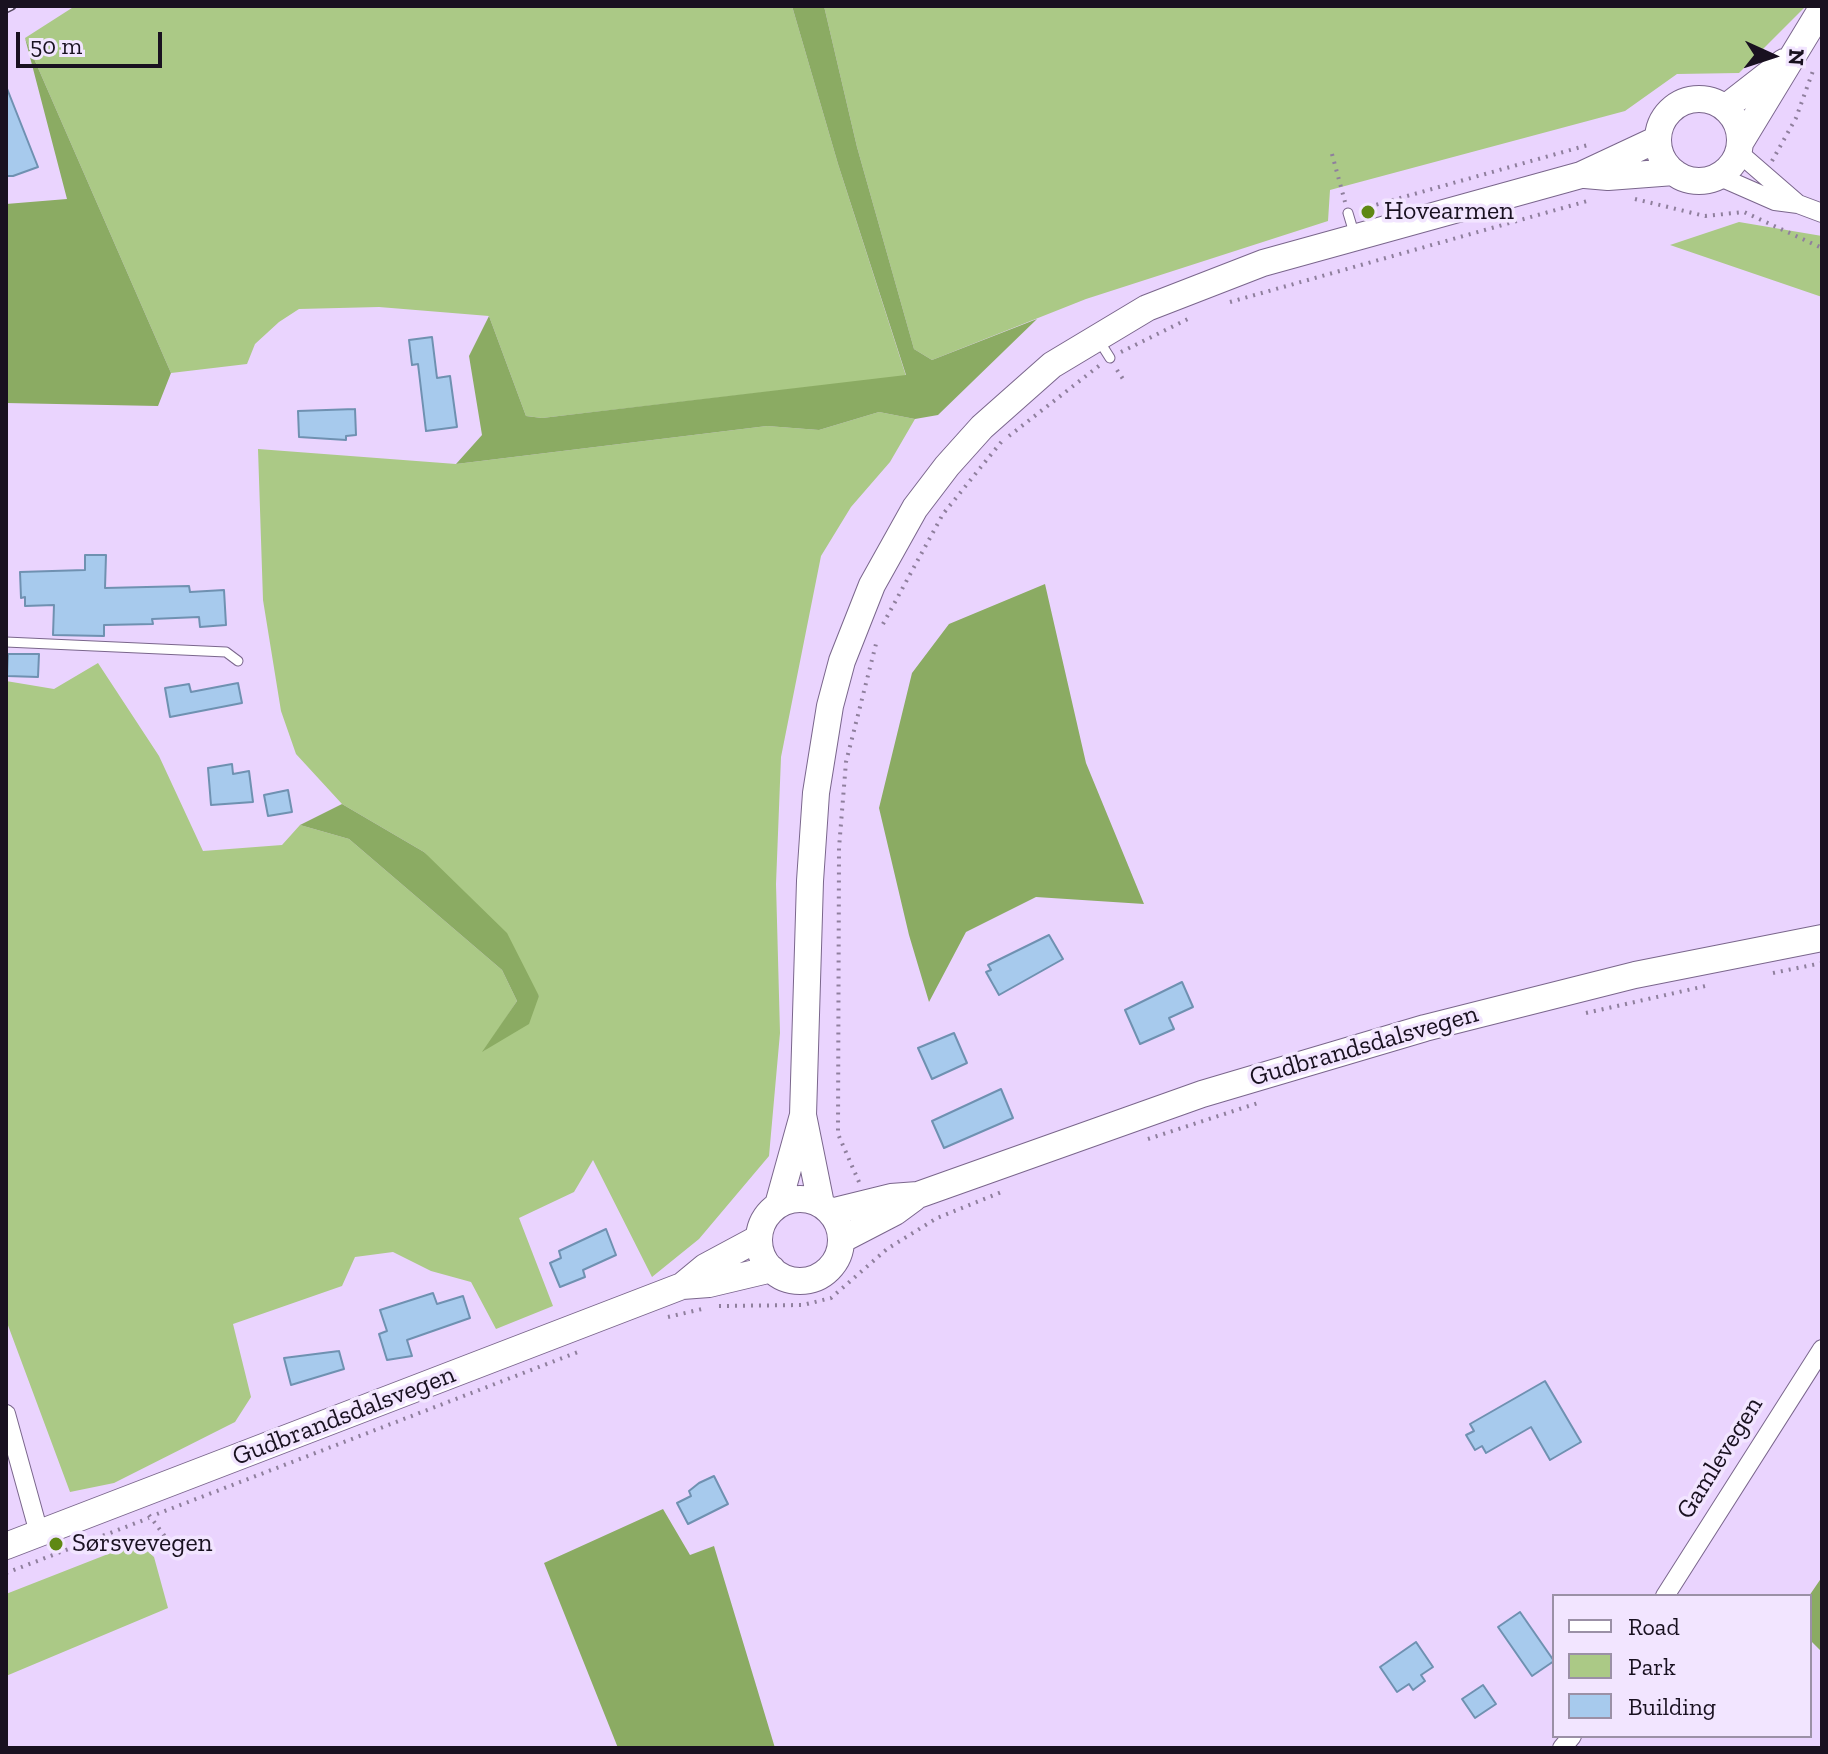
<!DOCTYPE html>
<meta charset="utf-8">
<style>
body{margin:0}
#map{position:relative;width:1828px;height:1754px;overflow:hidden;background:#ead4fe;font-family:"Zilla Slab",serif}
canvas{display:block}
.frame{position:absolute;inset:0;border:8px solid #191120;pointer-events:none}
.legend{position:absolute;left:1552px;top:1594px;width:260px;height:144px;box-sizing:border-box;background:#f2e5ff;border:2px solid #9b90a6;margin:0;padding:10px 14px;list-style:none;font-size:24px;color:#191120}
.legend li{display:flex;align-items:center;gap:16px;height:40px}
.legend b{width:40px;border:2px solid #9b90a6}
.north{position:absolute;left:1732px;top:16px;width:80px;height:80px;-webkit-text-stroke:6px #f2e5ff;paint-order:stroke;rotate:93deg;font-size:22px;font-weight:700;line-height:32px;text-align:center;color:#191120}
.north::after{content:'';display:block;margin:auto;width:28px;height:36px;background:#191120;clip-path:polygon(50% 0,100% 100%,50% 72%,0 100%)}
.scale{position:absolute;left:16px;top:32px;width:146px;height:36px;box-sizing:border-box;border:4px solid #191120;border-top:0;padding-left:10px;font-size:24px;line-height:28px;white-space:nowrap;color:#191120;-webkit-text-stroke:6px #f2e5ff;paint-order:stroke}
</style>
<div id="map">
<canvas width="1828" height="1754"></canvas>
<div class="frame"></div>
<ul class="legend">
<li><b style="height:10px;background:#fff"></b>Road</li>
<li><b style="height:22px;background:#abc986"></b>Park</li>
<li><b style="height:22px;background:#a7caed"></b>Building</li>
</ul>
<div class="north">N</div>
<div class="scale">50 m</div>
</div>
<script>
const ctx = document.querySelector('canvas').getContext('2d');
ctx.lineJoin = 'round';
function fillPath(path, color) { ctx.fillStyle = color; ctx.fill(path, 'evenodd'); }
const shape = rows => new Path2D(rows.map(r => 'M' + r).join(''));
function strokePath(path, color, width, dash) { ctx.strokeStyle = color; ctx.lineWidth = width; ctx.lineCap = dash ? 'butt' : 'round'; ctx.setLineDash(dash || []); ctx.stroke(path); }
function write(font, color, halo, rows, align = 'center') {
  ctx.font = font + ' "Zilla Slab",serif'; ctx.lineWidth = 7; ctx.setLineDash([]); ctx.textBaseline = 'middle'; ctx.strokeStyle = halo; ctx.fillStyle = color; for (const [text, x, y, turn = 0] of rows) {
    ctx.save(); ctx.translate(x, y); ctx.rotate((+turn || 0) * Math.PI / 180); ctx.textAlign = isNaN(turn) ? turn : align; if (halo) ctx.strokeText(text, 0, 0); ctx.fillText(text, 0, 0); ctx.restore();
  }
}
fillPath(shape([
 [75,6,792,6,838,164,906,376,542,418,526,416,489,316,379,307,299,309,279,322,255,344,247,364,171,373,25,38],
 [824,6,1806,6,1739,73,1677,74,1625,111,1330,190,1328,221,1086,299,932,360,914,349,857,147],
 [1739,222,1822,236,1822,297,1670,245],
 [879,412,915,419,890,462,851,507,821,556,781,757,776,884,780,1033,769,1156,699,1239,652,1277,593,1160,574,1192,519,1218,553,1306,496,1329,471,1282,431,1271,393,1252,355,1257,342,1286,233,1324,251,1397,235,1422,114,1483,70,1492,6,1320,6,681,54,689,98,663,159,756,203,851,282,845,300,825,349,839,502,970,517,1001,484,1051,539,996,424,852,342,804,296,754,281,711,263,600,258,449,456,464,767,426,819,430],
 [126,1547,146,1550,154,1557,168,1608,6,1676,6,1594]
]), '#abc986');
fillPath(shape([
 [792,6,824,6,857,147,914,349,932,360,1037,319,938,415,915,419,879,412,819,430,767,426,456,464,482,435,469,356,489,316,526,416,542,418,906,375,838,164],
 [25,38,171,373,158,406,6,403,6,204,67,199],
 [1045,584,1086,763,1144,904,1036,897,966,932,929,1002,909,935,879,808,912,673,949,624],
 [342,804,424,852,507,933,539,996,529,1024,482,1052,517,1001,502,970,349,839,300,825],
 [663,1509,690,1555,714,1546,775,1748,618,1748,544,1563],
 [1822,1577,1822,1652,1810,1640,1809,1596]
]), '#8bab63');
const building = shape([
 [6,86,38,167,13,176,6,176,6,86],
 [432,337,437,378,450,376,457,427,426,431,418,364,412,365,409,340,432,337],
 [355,409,356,435,346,436,346,440,299,437,298,411,355,409],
 [85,555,106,555,105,588,189,586,190,592,224,590,226,625,200,627,199,617,152,619,153,624,104,625,104,636,53,635,54,605,25,606,25,597,21,598,20,572,85,570,85,555],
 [8,654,39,654,38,677,7,676,8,654],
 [238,683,242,703,170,717,165,688,189,684,191,692,238,683],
 [232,764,233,774,249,771,253,802,211,805,208,768,232,764],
 [288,790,292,812,268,816,264,795,288,790],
 [1049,935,1063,959,999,995,986,972,991,970,988,965,1049,935],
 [1182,982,1193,1007,1169,1018,1174,1029,1140,1044,1125,1010,1182,982],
 [954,1033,967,1063,932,1079,918,1048,954,1033],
 [1001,1089,1013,1118,944,1148,932,1121,1001,1089],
 [606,1229,616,1255,583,1270,585,1277,560,1287,550,1263,561,1258,559,1251,606,1229],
 [433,1293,437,1304,463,1296,470,1318,407,1340,412,1356,387,1360,379,1334,387,1331,380,1310,433,1293],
 [339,1351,344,1369,291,1385,284,1358,339,1351],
 [1545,1381,1581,1442,1550,1460,1531,1427,1486,1453,1482,1446,1475,1450,1466,1435,1474,1431,1470,1424,1545,1381],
 [714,1476,728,1504,688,1524,677,1503,691,1496,689,1491,699,1483,714,1476],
 [1520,1612,1554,1661,1532,1676,1498,1627,1520,1612],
 [1416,1642,1433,1667,1421,1675,1425,1681,1413,1690,1409,1684,1397,1692,1380,1667,1416,1642],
 [1483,1685,1496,1704,1475,1718,1462,1699,1483,1685]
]);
fillPath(building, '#a7caed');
strokePath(building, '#6f91b1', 2);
const lane = shape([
 [1348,213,1354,233],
 [1098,339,1110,358],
 [6,642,226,652,238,661]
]);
const street = shape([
 [1738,152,1798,204],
 [1718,176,1775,201,1798,204,1822,213],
 [6,1414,39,1533],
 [1665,1596,1822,1349],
 [1562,1748,1572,1736]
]);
const secondary = shape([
 '1658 140a41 41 0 1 1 82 0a41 41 0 1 1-82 0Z',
 [1725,108,1784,62],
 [1740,143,1822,8],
 [1585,175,1608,177,1674,172],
 [803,1115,821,1204],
 '759 1240a41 41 0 1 1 82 0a41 41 0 1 1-82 0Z',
 [778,1205,803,1115,810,881,816,793,830,706,842,661,872,585,915,508,947,466,982,427,1052,365,1147,308,1263,263,1581,175,1658,139],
 [830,1212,891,1197,918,1195,1202,1094,1425,1028,1635,975,1822,938],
 [841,1240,895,1212,914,1198],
 [682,1286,709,1284,772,1269],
 [6,1546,682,1286,705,1267,759,1238]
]);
strokePath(lane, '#7a668c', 11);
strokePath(street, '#7a668c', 20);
strokePath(secondary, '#7a668c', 28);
strokePath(shape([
 [1332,154,1345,202],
 [1772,161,1796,118,1814,68],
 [1635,199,1705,216,1744,212,1822,248],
 [1361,209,1588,145],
 [1230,302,1591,200],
 [1121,352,1192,317],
 [1117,370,1123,379],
 [1009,436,1100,365],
 [883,624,943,514,1002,441],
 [1773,973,1822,963],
 [1586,1013,1710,985],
 [1148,1139,1261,1102],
 [859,1182,838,1134,839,848,846,762,877,640],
 [719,1306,803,1305,831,1298,887,1249,937,1218,1004,1191],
 [668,1317,702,1309],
 [157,1514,578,1352],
 [149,1515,178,1554],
 [6,1573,149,1518]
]), '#8f7f9d', 4, [2, 6]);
strokePath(lane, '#fff', 9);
strokePath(street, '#fff', 18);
strokePath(secondary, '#fff', 26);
const rail = shape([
 [6,9,12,6]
]);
strokePath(rail, '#53475d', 9);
strokePath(rail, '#f2e5ff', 6, [18]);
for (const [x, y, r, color] of [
 [1368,212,8,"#5f8813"],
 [56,1544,8,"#5f8813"]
]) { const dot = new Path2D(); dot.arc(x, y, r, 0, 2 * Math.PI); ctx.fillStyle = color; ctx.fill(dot); strokePath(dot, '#f2e5ff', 3); }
write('26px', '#191120', '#f2e5ff', [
 ["Hovearmen",1384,212],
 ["Sørsvevegen",72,1544]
], 'left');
write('26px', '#191120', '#f2e5ff', [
 ["Gudbrandsdalsvegen",1364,1046,-16],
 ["Gudbrandsdalsvegen",344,1416,-21],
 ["Gamlevegen",1720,1458,-58]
]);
</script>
